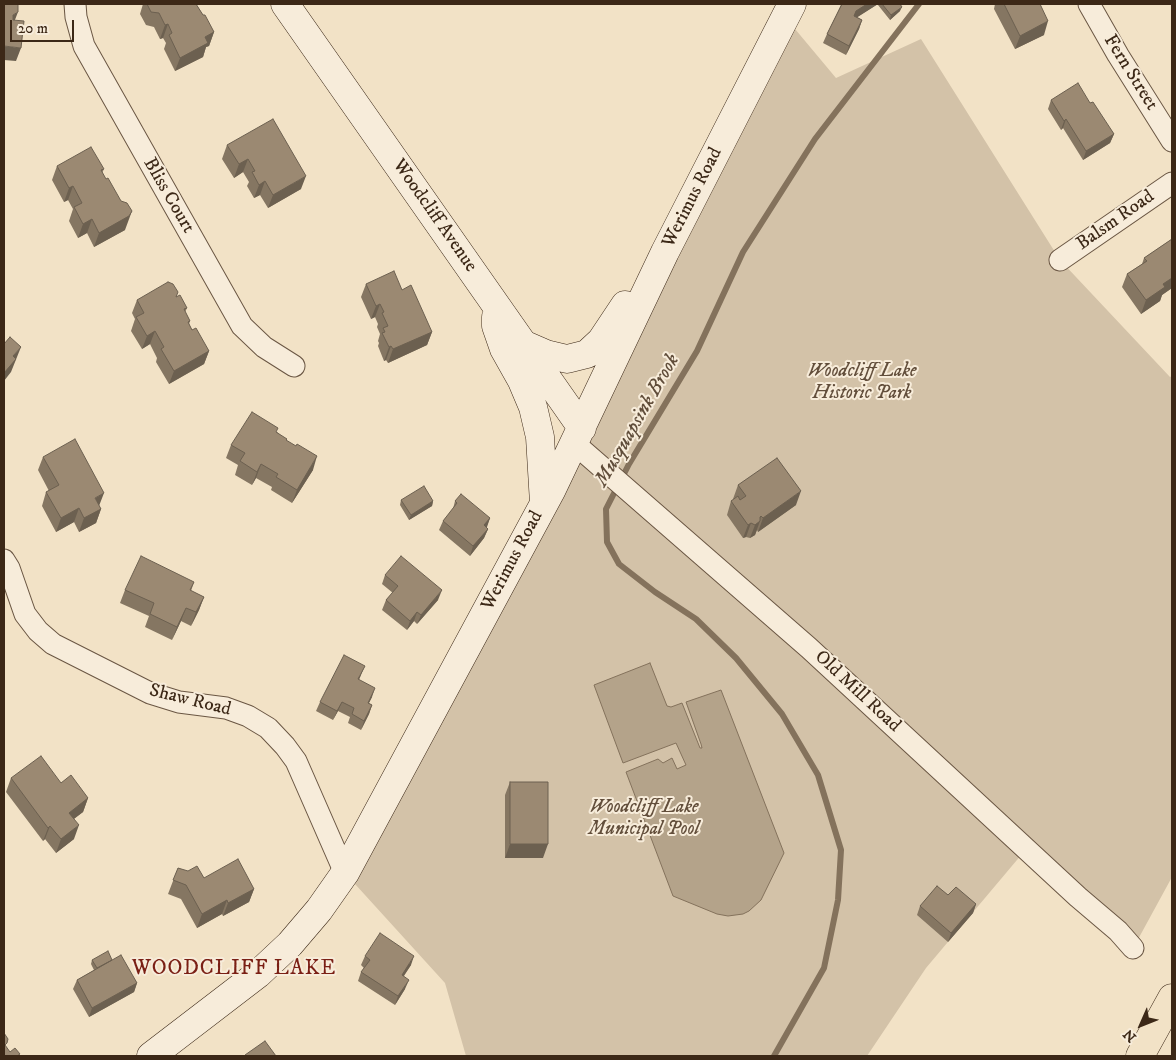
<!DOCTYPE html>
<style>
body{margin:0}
#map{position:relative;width:1176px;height:1060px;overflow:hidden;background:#f2e2c6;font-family:"IM FELL DW Pica",serif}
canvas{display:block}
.frame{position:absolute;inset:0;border:5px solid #3c2817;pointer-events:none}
.north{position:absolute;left:1116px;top:1000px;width:50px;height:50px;-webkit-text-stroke:4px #f7ecda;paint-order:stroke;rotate:226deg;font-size:14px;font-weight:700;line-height:20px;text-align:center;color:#3c2817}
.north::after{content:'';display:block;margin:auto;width:18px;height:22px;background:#3c2817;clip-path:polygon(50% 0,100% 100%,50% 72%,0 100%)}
.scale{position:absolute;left:10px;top:20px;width:64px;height:22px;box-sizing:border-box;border:2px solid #3c2817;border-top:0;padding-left:6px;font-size:15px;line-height:18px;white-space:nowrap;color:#3c2817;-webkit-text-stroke:4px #f7ecda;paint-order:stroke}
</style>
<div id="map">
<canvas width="1176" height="1060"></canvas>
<div class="frame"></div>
<div class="north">N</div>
<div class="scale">20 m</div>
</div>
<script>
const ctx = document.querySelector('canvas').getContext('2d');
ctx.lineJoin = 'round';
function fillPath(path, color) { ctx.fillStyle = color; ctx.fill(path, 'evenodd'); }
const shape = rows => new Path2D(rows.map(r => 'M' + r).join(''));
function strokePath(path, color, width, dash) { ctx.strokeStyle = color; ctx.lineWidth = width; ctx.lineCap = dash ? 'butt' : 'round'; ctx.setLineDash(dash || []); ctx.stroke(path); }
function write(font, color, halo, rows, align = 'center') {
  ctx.font = font + ' "IM FELL DW Pica",serif'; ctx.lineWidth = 4; ctx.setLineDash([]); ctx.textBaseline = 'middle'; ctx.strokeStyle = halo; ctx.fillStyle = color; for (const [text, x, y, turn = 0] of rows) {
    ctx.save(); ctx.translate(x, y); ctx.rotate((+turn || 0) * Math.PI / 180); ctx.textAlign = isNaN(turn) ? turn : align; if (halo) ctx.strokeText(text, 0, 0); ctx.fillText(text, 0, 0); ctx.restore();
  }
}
fillPath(shape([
 [785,17,836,78,921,39,1060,260,1170,377,1172,376,1172,877,1136,943,1022,854,926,968,867,1056,466,1056,445,983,345,873]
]), '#d3c2a8');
const water = shape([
 [650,663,667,706,671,707,682,703,700,748,702,748,701,744,686,702,721,690,784,853,761,900,749,911,743,914,728,916,717,914,673,896,626,772,658,759,663,763,672,758,677,769,686,765,676,743,623,763,594,685,650,663]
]);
fillPath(water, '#b4a38a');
strokePath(water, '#84725c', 1);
strokePath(shape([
 [774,1056,824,968,838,900,841,850,818,775,782,714,736,658,696,619,655,592,619,564,607,542,606,509,629,464,697,351,743,252,815,139,919,4]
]), '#84725c', 6);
const street = shape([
 [75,4,76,17,84,46,242,326,264,347,294,366],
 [1089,4,1118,55,1172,141],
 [1060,260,1172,183],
 [575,444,809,648,1078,897,1118,931,1133,948],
 [4,560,9,568,25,614,38,631,53,644,150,693,179,702,226,708,248,716,268,728,285,746,296,761,345,873]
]);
const secondary = shape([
 [285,4,582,428],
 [496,317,496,326,504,349,522,381,533,407,540,437,544,503],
 [523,344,546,354,567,359,587,354,601,341,625,305],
 [151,1056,258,974,290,944,319,910,345,873,552,489,665,252,792,4]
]);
const highway = shape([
 [1140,1056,1172,998]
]);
strokePath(street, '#6a5643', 23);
strokePath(secondary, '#3c2817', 29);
strokePath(highway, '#3c2817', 29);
strokePath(street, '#f7ecda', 21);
strokePath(secondary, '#f7ecda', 28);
strokePath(highway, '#f2e2c6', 28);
fillPath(shape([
 [143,4,196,4,203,15,214,32,209,46,206,47,203,57,175,71,164,49,166,43,163,38,160,39,154,27,146,25,140,14],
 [841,4,878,4,857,17,862,20,859,29,846,55,823,43,827,34,841,5],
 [879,4,900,4,900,11,890,20,878,5],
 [995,4,1040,4,1044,35,1015,49,994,9],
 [1051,100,1090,103,1114,134,1110,143,1083,160,1063,128,1061,130,1048,109],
 [227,145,301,189,268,208,260,195,254,198,247,186,249,182,243,172,234,178,222,159],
 [57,166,104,169,102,173,125,230,94,247,87,233,78,238,69,221,73,209,68,200,64,202,52,180],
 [1172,239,1172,288,1162,295,1160,301,1141,314,1122,287,1127,274,1142,264,1144,258],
 [366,284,402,290,432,332,427,345,388,363,386,360,384,361,378,346,379,343,378,341,380,334,377,327,378,324,375,317,371,319,361,297],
 [176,297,187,308,185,312,190,321,189,324,192,330,209,351,204,364,169,384,156,362,157,358,150,344,142,349,131,331,135,319,132,313,137,300],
 [277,432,287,441,313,470,292,503,271,490,272,487,256,478,252,485,235,475,238,465,226,458,231,445],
 [43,457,99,506,101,509,96,523,79,532,74,522,56,532,42,506,46,492,49,491,38,470],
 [738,485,796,505,758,532,757,530,755,535,750,538,746,537,743,538,727,515,731,501,734,499,733,499],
 [401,500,433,501,432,506,409,520,400,505],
 [455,501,490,518,486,528,488,529,484,538,470,556,439,530,443,521,453,509],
 [385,575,438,600,417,624,414,621,407,630,382,610,386,600,393,593,382,584],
 [194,582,191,591,204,597,199,610,191,626,181,621,172,640,145,627,149,616,120,603,125,590],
 [361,675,359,680,372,697,369,703,372,705,369,714,361,730,348,723,350,717,338,711,333,720,316,711,320,702],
 [11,778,61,783,88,798,83,812,74,819,74,839,56,853,45,839,43,841,6,792],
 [510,782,543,858,505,858,505,795],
 [178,868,204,878,254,889,249,902,223,916,222,914,197,928,181,899,168,894],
 [948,895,976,904,973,913,948,942,917,915,920,906],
 [365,956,411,965,404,976,405,989,395,1005,358,981,361,972,364,968,361,965],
 [92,960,112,960,137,983,134,992,89,1017,73,989,77,980,94,970,91,964]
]), '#857662');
fillPath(shape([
 [867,4,878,4,853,20,854,16,856,11],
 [902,7,900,11,890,20,891,15],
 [18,12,13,25,13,15],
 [862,20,859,29,846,55,849,46],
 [1048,21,1044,35,1015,49,1020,36],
 [168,24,163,38,160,39,165,25],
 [214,32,209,46,206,47,203,57,175,71,180,58,205,37],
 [4,46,21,48,16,61,4,60],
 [1066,119,1063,128,1061,130,1064,121],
 [1114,134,1110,143,1083,160,1086,151],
 [248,159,243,172,234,178,239,164],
 [306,176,301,189,268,208,273,195],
 [265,181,260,195,254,198,259,185],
 [73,186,68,200,64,202,69,188],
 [132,211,125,230,94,247,99,233],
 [92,219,87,233,78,238,83,224],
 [1172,278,1172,288,1162,295,1160,301,1141,314,1146,300,1163,284],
 [380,304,375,317,371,319,376,306],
 [155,331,150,344,142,349,147,336],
 [432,332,427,345,388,363,393,349],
 [391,346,386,360,384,361,389,347],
 [21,347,11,372,4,381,4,373,13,356],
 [209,351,204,364,169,384,174,371],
 [317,456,313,470,292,503,297,490],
 [261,464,256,478,252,485,257,472],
 [801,491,796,505,758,532,763,518],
 [104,493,99,506,95,498],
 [433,501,432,506,409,520,411,515],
 [79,508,74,522,56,532,61,518],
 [101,509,96,523,79,532,84,518],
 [761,516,759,522,760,521,755,535,750,538,755,525],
 [490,518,487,527,481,535,484,525],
 [751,523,746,537,743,538,748,525],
 [488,529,484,538,470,556,473,546],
 [442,590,438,600,417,624,421,615],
 [204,597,199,610,191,626,196,612],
 [186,608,181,621,172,640,177,627],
 [417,612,414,621,407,630,410,621],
 [365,666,361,675,354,688,358,679],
 [375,688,372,697,364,712,368,703],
 [342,702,338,711,333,720,337,711],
 [372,705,369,714,361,730,364,721],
 [88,798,83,812,64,826,69,813],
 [79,825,74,839,56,853,61,839],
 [50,826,45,839,43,841,48,828],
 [510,844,548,844,543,858,505,858],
 [254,889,249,902,223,916,228,903],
 [227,900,222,914,197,928,202,914],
 [976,904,973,913,948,942,951,933],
 [414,956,411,965,398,984,402,975],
 [409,980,405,989,395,1005,398,996],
 [137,983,134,992,89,1017,92,1008]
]), '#6c6050');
const building = shape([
 [4,4,18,4,18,12,13,15,13,20,24,21,21,48,4,46,4,4],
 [147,4,196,4,203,15,205,15,214,32,205,37,208,43,180,58,169,35,172,33,168,24,165,25,159,13,151,12,147,4],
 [842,4,867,4,856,11,854,16,862,20,849,46,827,34,842,4],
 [882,4,900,4,902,7,891,15,882,4],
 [1004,4,1040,4,1048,21,1020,36,1004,4],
 [1078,83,1090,103,1093,102,1114,134,1086,151,1066,119,1064,121,1051,100,1078,83],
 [273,119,306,176,273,195,265,181,259,185,252,172,255,171,248,159,239,164,227,145,273,119],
 [91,147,104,169,101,170,106,179,108,178,121,201,127,203,132,211,129,216,99,233,92,219,83,224,74,207,82,203,73,186,69,188,57,166,91,147],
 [1172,239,1172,278,1163,284,1165,287,1146,300,1127,274,1147,261,1144,258,1172,239],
 [394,271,402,290,411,285,432,332,393,349,391,346,389,347,382,333,385,332,383,328,388,326,382,313,384,312,380,304,376,306,366,284,394,271],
 [168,282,173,284,178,292,176,297,180,295,187,308,184,309,190,321,188,322,192,330,196,328,209,351,174,371,161,349,164,347,155,331,147,336,136,317,144,313,137,300,168,282],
 [10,337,21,347,13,356,16,359,4,373,4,344,10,337],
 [252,412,278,428,276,432,287,439,286,440,296,446,297,444,317,456,297,490,276,477,278,474,261,464,257,472,240,461,245,453,231,445,252,412],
 [75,439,104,493,95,498,101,509,84,518,79,508,61,518,46,492,59,485,43,457,75,439],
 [777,458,801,491,763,518,761,516,760,517,760,521,755,525,751,523,748,525,731,501,738,496,740,500,746,496,738,485,777,458],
 [424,486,433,501,411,515,401,500,424,486],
 [461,494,490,518,484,525,488,529,473,546,443,521,457,503,455,501,461,494],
 [141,556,194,582,190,590,204,597,196,612,186,608,177,627,150,614,154,603,125,590,141,556],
 [401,556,442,590,421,615,417,612,410,621,386,600,398,586,385,575,401,556],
 [344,655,365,666,358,679,375,688,368,703,372,705,364,721,352,714,354,708,342,702,337,711,320,702,344,655],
 [41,756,61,783,71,775,88,798,69,813,79,825,61,839,50,826,48,828,11,778,41,756],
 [510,782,548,782,548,844,510,844,510,782],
 [238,859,254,889,228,903,227,900,202,914,186,885,173,880,178,868,188,871,197,866,204,878,238,859],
 [937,886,948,895,956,887,976,904,951,933,920,906,937,886],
 [380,933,414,956,402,975,409,980,398,996,361,972,370,960,365,956,380,933],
 [108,951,112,960,97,968,92,960,108,951],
 [121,955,137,983,92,1008,77,980,121,955],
 [4,1033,8,1039,7,1043,5,1045,10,1052,15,1048,20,1054,17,1056,4,1056,4,1033],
 [265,1041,276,1056,245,1056,245,1055,265,1041]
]);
fillPath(building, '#9b8972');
strokePath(building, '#6c6050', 1);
write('19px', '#3c2817', '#f7ecda', [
 ["Fern Street",1130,73,58],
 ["Bliss Court",168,196,60],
 ["Werimus Road",693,198,-63],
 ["Woodcliff Avenue",434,216,55],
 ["Balsm Road",1116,221,-35],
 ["Werimus Road",513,561,-62],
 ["Old Mill Road",857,692,43],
 ["Shaw Road",190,701,14]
]);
write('italic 19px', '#624e3b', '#f7ecda', [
 ["Woodcliff Lake",862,372],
 ["Historic Park",862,394],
 ["Woodcliff Lake",644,808],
 ["Municipal Pool",644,830]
]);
write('italic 20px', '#604d3a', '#f7ecda', [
 ["Musquapsink Brook",638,421,-60]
]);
ctx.letterSpacing = '1px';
write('21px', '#7a1f14', '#f7ecda', [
 ["WOODCLIFF LAKE",234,970]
]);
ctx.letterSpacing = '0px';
</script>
